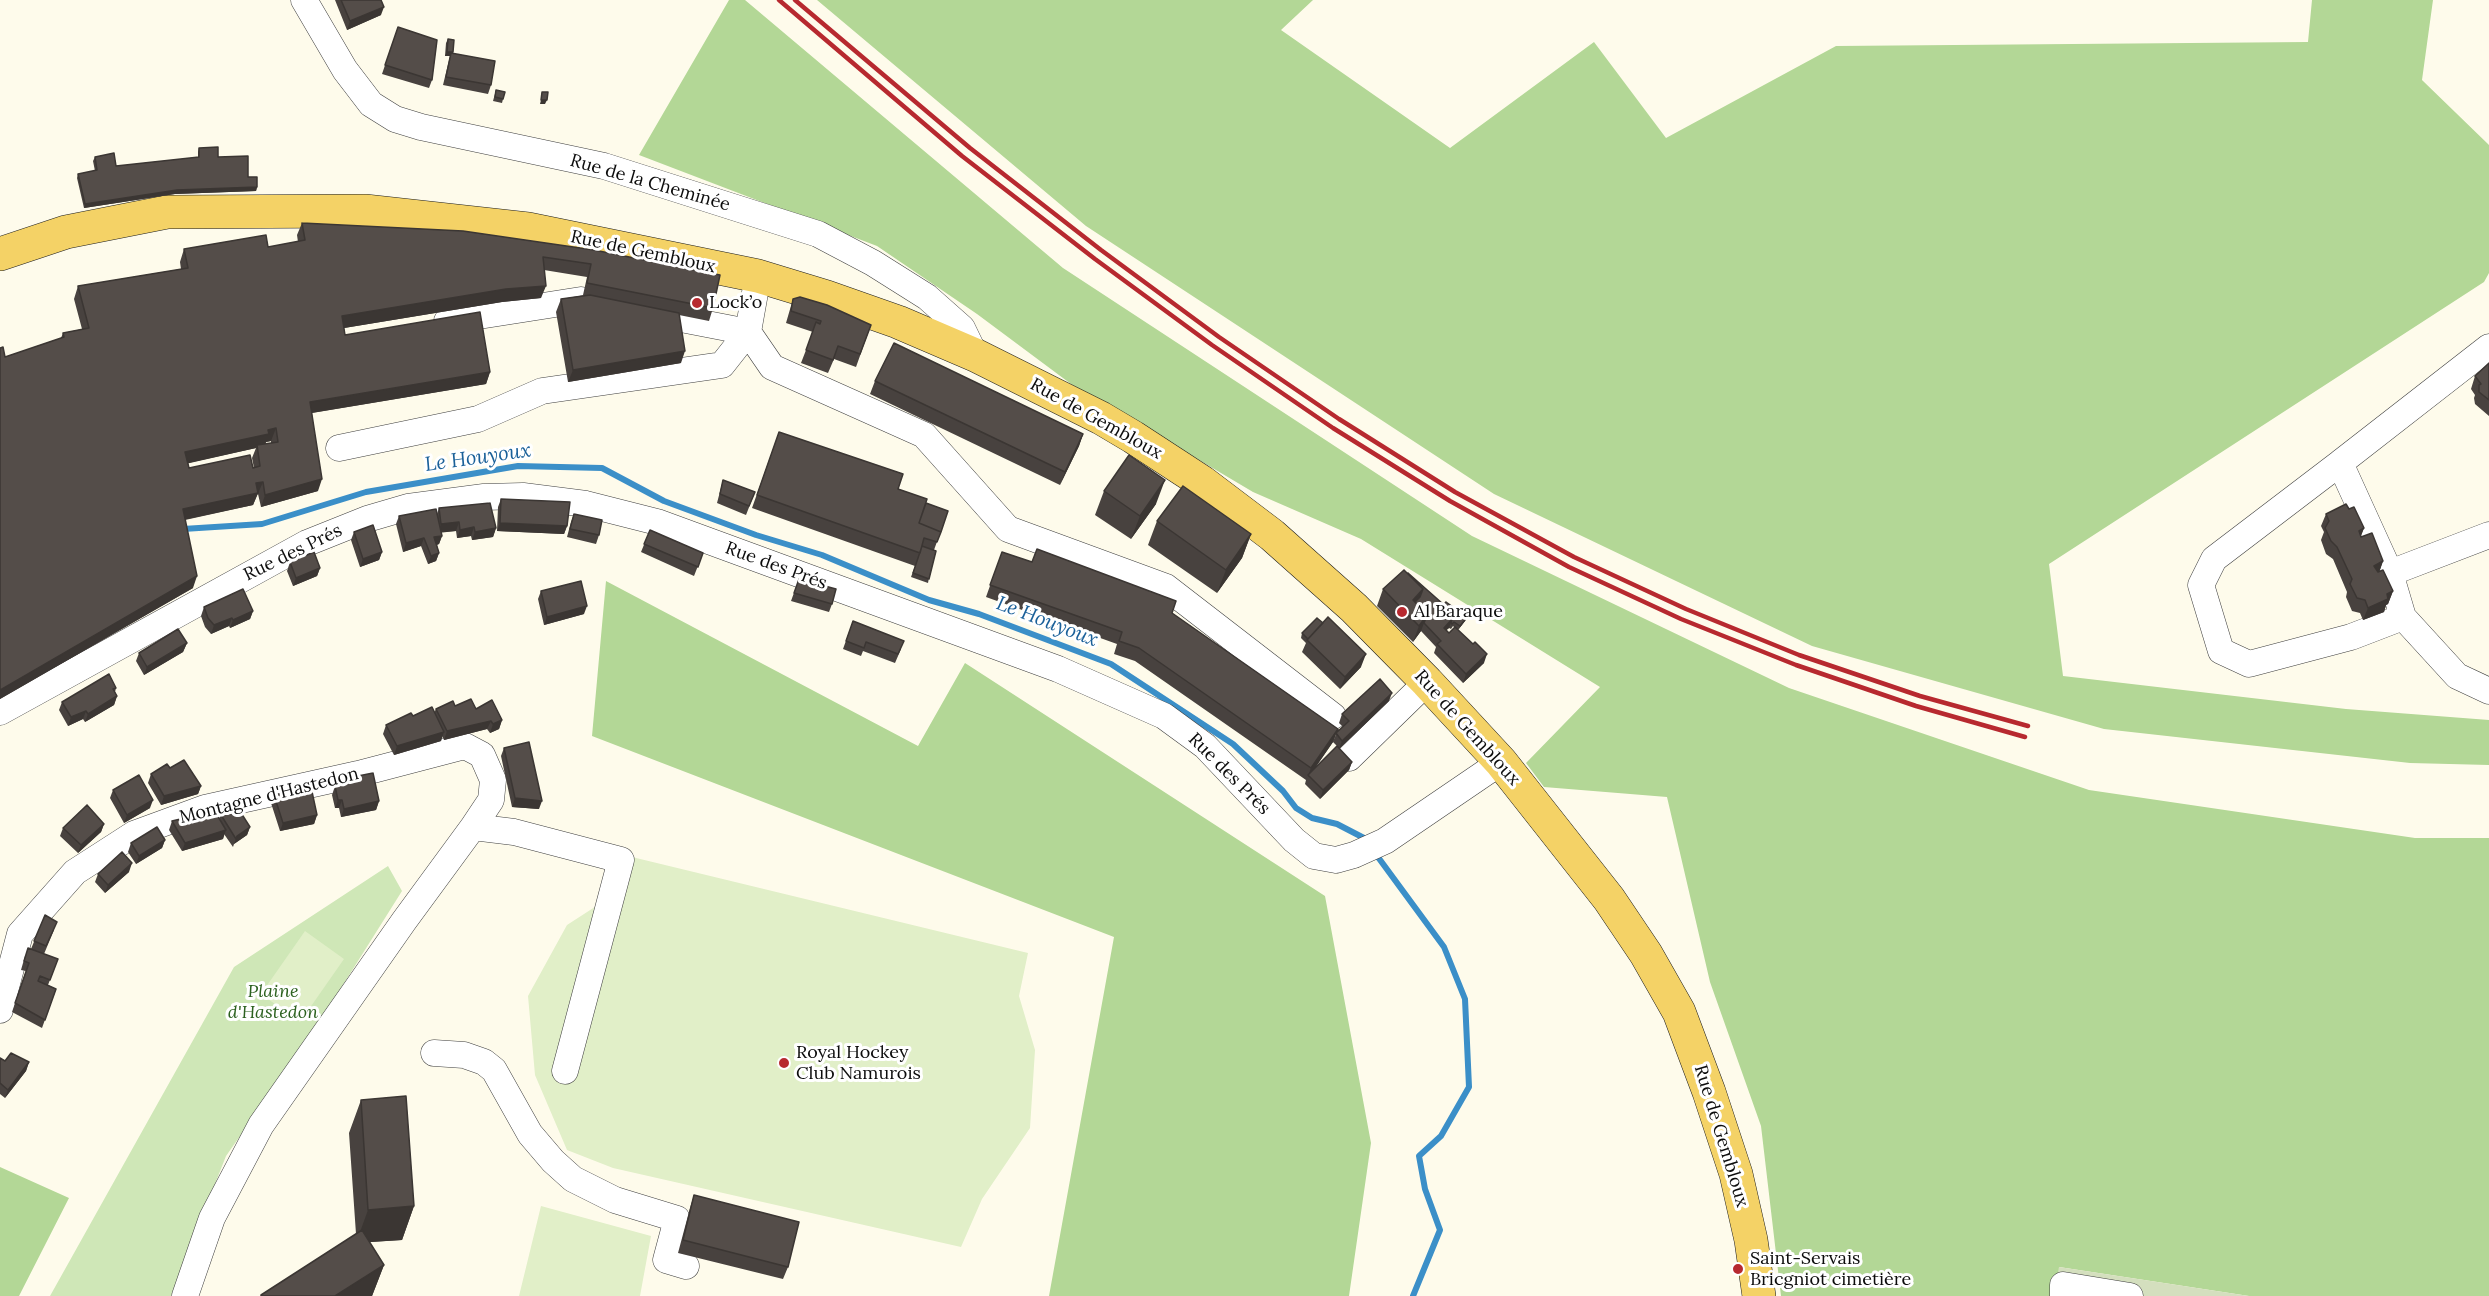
<!DOCTYPE html>
<meta charset="utf-8">
<style>
body{margin:0}
canvas{display:block;background:#fefbeb}
</style>
<canvas width="2489" height="1296"></canvas>
<script>
const ctx = document.querySelector('canvas').getContext('2d');
ctx.lineJoin = 'round';
function fillPath(path, color) { ctx.fillStyle = color; ctx.fill(path, 'evenodd'); }
const shape = rows => new Path2D(rows.map(r => 'M' + r).join(''));
function strokePath(path, color, width, dash) { ctx.strokeStyle = color; ctx.lineWidth = width; ctx.lineCap = dash ? 'butt' : 'round'; ctx.setLineDash(dash || []); ctx.stroke(path); }
function write(font, color, halo, rows, align = 'center') {
  ctx.font = font + ' Lora,serif'; ctx.lineWidth = 6; ctx.setLineDash([]); ctx.textBaseline = 'middle'; ctx.strokeStyle = halo; ctx.fillStyle = color; for (const [text, x, y, turn = 0] of rows) {
    ctx.save(); ctx.translate(x, y); ctx.rotate((+turn || 0) * Math.PI / 180); ctx.textAlign = isNaN(turn) ? turn : align; if (halo) ctx.strokeText(text, 0, 0); ctx.fillText(text, 0, 0); ctx.restore();
  }
}
fillPath(shape([
 [388,866,402,891,314,1031,226,1156,171,1296,50,1296,234,967]
]), '#cfe7b7');
fillPath(shape([
 [729,0,745,0,1063,268,1472,536,1789,688,2089,790,2415,838,2489,838,2489,1296,2249,1296,2059,1267,2057,1296,1781,1296,1761,1126,1710,982,1667,797,1544,787,1526,763,1600,687,1361,539,1253,492,1071,384,977,314,877,246,639,155],
 [817,0,1313,0,1281,30,1450,148,1594,42,1666,138,1836,46,2308,42,2312,0,2433,0,2422,80,2489,145,2489,273,2484,282,2049,564,2063,676,2346,709,2489,720,2489,765,2410,763,2104,729,1812,646,1494,494,1086,226],
 [606,581,918,746,965,663,1325,896,1371,1143,1349,1296,1049,1296,1114,937,592,736],
 [0,1167,69,1198,19,1296,0,1296]
]), '#b3d796');
fillPath(shape([
 [2059,1267,2249,1296,2057,1296]
]), '#d4dfbe');
fillPath(shape([
 [632,857,1028,953,1019,996,1035,1050,1030,1128,982,1199,961,1247,613,1168,567,1150,535,1075,528,996,567,925,618,892],
 [305,931,344,959,300,1022,261,994],
 [541,1206,651,1236,640,1296,519,1296]
]), '#e1efc8');
strokePath(shape([
 [183,529,262,524,366,492,518,466,602,468,664,501,756,535,822,555,929,600,979,614,1111,664,1233,744,1283,791,1296,808,1312,818,1337,824,1364,838,1368,842],
 [1375,853,1444,947,1465,999,1469,1087,1441,1136,1419,1156,1425,1189,1440,1230,1413,1296]
]), '#3b8fc8', 6);
const minor = shape([
 [304,0,345,70,371,104,395,119,421,127,604,166,818,234,873,263,927,297,962,328,975,355],
 [758,276,748,332,772,367,924,435,1008,529,1166,587,1333,716],
 [447,321,581,300,594,302],
 [2489,347,2340,463,2390,573,2403,617,2457,676,2489,691],
 [339,448,478,419,542,391,722,365,748,332,645,312],
 [2340,463,2214,559,2201,585,2221,651,2249,664,2351,637,2403,617],
 [2390,573,2489,535],
 [0,712,307,543,367,519,408,507,484,497,523,496,586,504,657,522,1058,669,1164,716,1205,746,1294,840,1314,856,1336,860,1354,855,1385,841,1501,762],
 [1349,758,1427,682],
 [0,1010,20,934,75,872,134,834,205,808,358,774,465,746,482,755,493,780,491,800,473,827],
 [434,1053,464,1055,484,1062,494,1070,530,1134,553,1161,573,1179,615,1200,677,1219,666,1260,686,1266],
 [185,1296,212,1218,261,1125,404,921,473,827,514,832,621,860,565,1071],
 [2063,1296,2063,1285,2130,1296]
]);
const major = shape([
 [0,254,66,232,167,212,365,211,528,229,758,276,827,297,898,322,975,355,1101,418,1133,437,1202,482,1272,535,1354,608,1427,682,1501,762,1609,899,1646,954,1679,1012,1709,1092,1736,1174,1751,1240,1759,1296]
]);
strokePath(minor, '#3f3f3f', 27);
strokePath(major, '#1d1d1d', 34);
strokePath(minor, '#fff', 26);
strokePath(major, '#f4d266', 33);
strokePath(shape([
 [779,0,962,156,1095,259,1212,345,1333,428,1450,501,1569,567,1681,619,1796,665,1916,706,2025,737],
 [795,0,970,148,1101,250,1219,337,1339,419,1455,492,1574,557,1686,609,1799,655,1920,696,2028,726]
]), '#b7292f', 4.5);
fillPath(shape([
 [335,0,381,0,381,15,347,30],
 [398,27,432,80,429,88,382,74],
 [448,39,452,53,491,85,488,94,443,85,450,56,445,56,446,43],
 [496,90,503,99,502,103,493,101],
 [199,148,218,157,248,177,257,187,256,191,175,194,84,208,77,178,78,174,95,171,93,161,95,157,116,166,198,158,198,152],
 [302,223,594,250,713,308,709,321,679,315,681,363,568,382,556,312,561,299,585,295,583,295,587,277,544,270,541,298,502,302,344,328,345,335,490,372,486,384,312,413,318,491,261,507,258,494,257,495,253,505,185,520,193,588,0,699,0,348,5,357,61,338,63,333,82,329,74,299,78,286,181,269,180,262,184,249,268,247,298,242,297,235],
 [271,441,271,443,265,444,266,442],
 [256,448,252,458,254,468,189,468,188,463],
 [793,299,871,325,856,367,834,359,828,373,801,363,813,332,786,323],
 [2489,363,2489,416,2475,404,2474,398,2475,395,2471,389,2475,376],
 [875,381,1083,434,1079,446,1060,485,870,394],
 [779,432,898,489,926,503,948,511,934,550,928,583,911,577,915,566,752,508],
 [723,480,755,492,746,515,717,503],
 [1104,491,1156,504,1131,539,1095,515],
 [501,499,567,526,564,534,497,531,498,507],
 [439,508,496,528,493,537,472,540,471,536,457,538,456,531,441,532,442,536,439,544,437,545,439,553,436,561,428,564,421,546,403,552,396,524,399,516,437,514],
 [2349,509,2364,528,2361,536,2383,561,2379,572,2393,591,2388,604,2386,605,2384,612,2363,620,2360,613,2352,611,2346,597,2347,592,2333,559,2326,554,2321,540,2324,532,2321,526,2326,514],
 [574,514,599,535,596,544,567,537,571,522],
 [1157,521,1251,534,1242,558,1217,593,1148,545],
 [650,530,703,553,694,576,641,552],
 [354,532,382,552,379,560,360,567,351,540],
 [1002,552,1172,613,1338,729,1333,742,1314,769,1337,746,1333,742,1336,733,1343,727,1339,723,1342,714,1389,701,1339,749,1352,762,1349,770,1320,799,1305,784,1306,780,1135,661,1114,654,1117,644,986,597],
 [290,562,320,568,317,576,293,586,287,571],
 [799,579,832,604,829,612,791,601],
 [1383,589,1443,604,1441,609,1467,617,1465,621,1458,630,1484,663,1463,683,1434,653,1436,647,1421,631,1413,642,1377,606],
 [1453,626,1455,628,1449,633,1446,630,1449,628,1451,629],
 [541,591,584,614,544,625,538,599],
 [204,607,253,611,250,619,230,628,229,626,211,634,205,627,201,616],
 [853,621,901,649,895,663,863,651,861,656,843,649],
 [1302,633,1361,667,1340,689,1302,652,1306,643,1301,638],
 [187,643,183,652,144,675,136,661,139,653],
 [116,688,115,692,117,696,114,705,85,722,83,719,68,726,59,710,62,702],
 [455,706,476,709,502,720,499,729,490,733,487,729,444,740,442,736,441,741,394,755,383,734,386,725,413,716,434,713,436,709],
 [504,748,539,809,512,807,501,756],
 [170,768,201,786,198,794,161,805,148,783,151,774],
 [343,779,379,801,376,810,341,817,339,808,335,808,332,795,335,786,341,784],
 [113,790,150,808,124,823,110,798],
 [274,795,317,815,314,824,280,831,271,803],
 [221,815,250,827,247,835,234,844,233,847,224,834,223,839,182,851,169,830,172,821,219,819],
 [104,824,101,832,78,853,60,836,63,828],
 [165,840,162,848,136,864,128,852,131,843],
 [129,872,105,893,95,882,98,874],
 [45,915,54,930,44,954,58,959,48,985,56,989,42,1028,12,1012,26,971,21,970,25,956,31,949],
 [0,1058,5,1061,29,1062,26,1071,5,1098,0,1094],
 [361,1100,414,1206,402,1240,369,1242,384,1265,372,1296,260,1296,261,1295,356,1234,349,1133],
 [694,1195,788,1267,783,1279,678,1253,690,1208]
]), '#48423f');
fillPath(shape([
 [384,7,381,15,347,30,350,21],
 [447,52,453,52,451,56,451,53,450,56,445,56],
 [541,100,547,100,545,104,540,104],
 [257,187,256,191,175,194,84,208,85,204,177,190],
 [546,286,541,298,502,302,338,329,342,316,506,289],
 [685,351,681,363,568,382,573,370],
 [490,372,486,384,305,414,310,402],
 [276,428,271,441,266,442,264,447,257,445,256,448,181,465,185,452],
 [1083,434,1079,446,1060,485,1065,472],
 [322,479,318,491,261,507,265,495],
 [1165,480,1156,504,1131,539,1140,516],
 [263,482,253,505,178,521,183,509,256,483],
 [459,522,456,531,438,533,441,524],
 [500,523,567,526,564,534,497,531],
 [474,527,471,536,457,538,460,530],
 [496,528,493,537,472,540,475,532],
 [2364,528,2359,540,2359,531],
 [1251,534,1242,558,1217,593,1226,570],
 [442,536,439,544,431,546,434,537],
 [424,538,421,546,403,552,406,543],
 [382,552,379,560,360,567,363,559],
 [439,553,436,561,428,564,431,556],
 [2383,561,2379,573,2374,566],
 [320,568,317,576,293,586,296,578],
 [197,576,193,588,0,699,0,690],
 [1423,589,1417,605,1413,600],
 [2393,591,2388,604,2386,605,2384,612,2363,620,2368,608,2387,594],
 [587,606,584,614,544,625,547,617],
 [253,611,250,619,230,628,233,620],
 [1427,615,1421,631,1413,642,1419,626],
 [1467,617,1465,621,1458,630,1460,626],
 [232,618,229,626,211,634,214,625],
 [1452,619,1449,628,1440,636,1444,628],
 [187,643,183,652,144,675,147,667],
 [1366,654,1361,667,1340,689,1345,677],
 [1487,654,1484,663,1463,683,1466,674],
 [1392,693,1389,701,1339,749,1342,741],
 [117,696,114,705,85,722,88,714],
 [86,711,83,719,68,726,71,717],
 [502,720,499,729,490,733,493,724],
 [491,721,487,729,444,740,447,731],
 [1338,729,1333,742,1309,777,1308,776,1311,768],
 [444,732,441,741,394,755,397,746],
 [1352,762,1349,770,1320,799,1323,790],
 [201,786,198,794,161,805,164,796],
 [515,798,542,801,539,809,512,807],
 [153,800,150,808,124,823,127,815],
 [338,800,342,800,339,808,335,808],
 [379,801,376,810,341,817,344,809],
 [317,815,314,824,280,831,283,823],
 [104,824,101,832,78,853,81,845],
 [250,827,247,835,234,844,237,836],
 [226,830,223,839,182,851,185,843],
 [165,840,162,848,136,864,139,856],
 [132,863,129,872,105,893,108,885],
 [29,1062,26,1071,5,1098,8,1090],
 [414,1206,402,1240,356,1243,368,1210],
 [384,1265,372,1296,335,1296]
]), '#3b3633');
const building = shape([
 [341,0,381,0,384,7,350,21,341,0],
 [398,27,437,40,432,80,385,65,398,27],
 [448,39,454,40,453,52,447,52,448,39],
 [451,53,495,61,491,85,446,77,451,53],
 [496,90,505,92,503,99,495,97,496,90],
 [542,92,548,92,547,100,541,100,542,92],
 [218,147,218,157,248,156,248,177,257,177,257,187,177,190,85,204,78,174,97,170,95,157,114,153,116,166,199,157,199,148,218,147],
 [302,223,463,231,594,250,720,275,713,308,587,283,591,264,543,257,546,286,506,289,342,316,345,335,480,312,490,372,310,402,322,479,265,495,263,482,256,483,258,493,183,509,197,576,0,690,0,348,3,347,5,357,64,337,63,333,89,328,78,286,188,268,184,249,266,235,268,247,305,240,302,223],
 [276,428,278,442,257,445,260,466,253,468,250,455,189,468,185,452,269,434,268,430,276,428],
 [590,295,679,313,685,351,573,370,561,299,590,295],
 [800,297,827,305,871,325,860,354,838,346,833,360,806,350,816,322,820,324,821,321,791,311,793,299,800,297],
 [894,343,1083,434,1065,472,875,381,894,343],
 [2489,363,2489,400,2479,392,2479,385,2481,384,2475,376,2489,363],
 [779,432,903,474,898,489,927,499,919,523,941,532,937,542,924,538,920,553,757,495,779,432],
 [1129,455,1165,480,1140,516,1104,491,1129,455],
 [723,480,755,492,749,506,720,494,723,480],
 [1183,486,1251,534,1226,570,1157,521,1183,486],
 [501,499,570,502,567,526,500,523,501,499],
 [490,503,496,528,475,532,474,527,460,530,459,522,441,524,439,508,490,503],
 [926,503,948,511,941,532,919,523,926,503],
 [2346,504,2349,509,2354,507,2364,528,2359,531,2361,537,2372,533,2383,561,2374,566,2378,572,2383,570,2393,591,2387,594,2388,599,2368,608,2365,600,2357,598,2350,584,2352,579,2337,547,2331,541,2325,528,2329,521,2326,514,2346,504],
 [436,509,442,536,434,537,439,553,431,556,424,538,406,543,399,516,436,509],
 [574,514,602,520,599,535,570,529,574,514],
 [373,525,382,552,363,559,354,532,373,525],
 [650,530,703,553,698,567,644,544,650,530],
 [922,546,936,551,929,579,913,573,922,546],
 [1037,549,1176,601,1172,613,1338,729,1311,768,1139,648,1119,641,1122,632,990,585,1002,552,1032,562,1037,549],
 [314,552,320,568,296,578,290,562,314,552],
 [1404,570,1423,589,1413,600,1427,615,1419,626,1383,589,1404,570],
 [1408,573,1443,604,1439,608,1452,619,1444,628,1449,633,1455,627,1473,644,1475,642,1487,654,1466,674,1437,644,1441,641,1424,623,1427,615,1415,602,1420,597,1423,589,1408,573],
 [799,579,836,589,832,604,794,593,799,579],
 [581,581,587,606,547,617,541,591,581,581],
 [243,589,253,611,233,620,232,618,214,625,208,618,204,607,243,589],
 [1446,602,1467,617,1460,626,1454,622,1452,624,1451,623,1452,619,1440,609,1446,602],
 [1328,617,1366,654,1345,677,1307,640,1328,617],
 [1317,618,1323,623,1308,639,1302,633,1317,618],
 [853,621,904,641,898,654,866,642,864,648,846,641,853,621],
 [178,629,187,643,147,667,139,653,178,629],
 [109,674,116,688,113,689,117,696,88,714,86,711,71,717,62,702,109,674],
 [1380,679,1392,693,1342,741,1336,733,1349,721,1342,714,1380,679],
 [471,699,476,709,492,700,502,720,493,724,491,721,447,731,436,709,453,701,455,706,471,699],
 [432,707,444,732,397,746,386,725,411,713,413,716,432,707],
 [529,742,542,801,515,798,504,748,529,742],
 [1337,746,1352,762,1323,790,1308,775,1337,746],
 [184,760,201,786,164,796,151,774,167,764,170,768,184,760],
 [373,773,379,801,344,809,342,800,338,800,335,786,344,784,343,779,373,773],
 [139,775,153,800,127,815,113,790,139,775],
 [311,787,317,815,283,823,274,795,311,787],
 [87,805,104,824,81,845,63,828,87,805],
 [236,805,250,827,237,836,236,839,221,815,236,805],
 [213,808,226,830,185,843,172,821,193,816,213,808],
 [157,827,165,840,139,856,131,843,157,827],
 [122,852,132,863,108,885,98,874,122,852],
 [45,915,57,922,46,946,34,941,45,915],
 [28,948,58,959,50,980,40,976,38,981,56,989,45,1020,15,1003,29,963,24,961,28,948],
 [11,1053,29,1062,8,1090,0,1083,0,1058,5,1061,11,1053],
 [406,1096,414,1206,368,1210,361,1100,406,1096],
 [694,1195,799,1222,788,1267,683,1240,694,1195],
 [362,1230,384,1265,335,1296,262,1296,261,1295,362,1230]
]);
fillPath(building, '#544d49');
strokePath(building, '#3b3633', 1.5);
for (const [x, y, r, color] of [
 [697,303,6,"#b7292f"],
 [1402,612,6,"#b7292f"],
 [784,1063,6,"#b7292f"],
 [1738,1269,6,"#b7292f"]
]) { const dot = new Path2D(); dot.arc(x, y, r, 0, 2 * Math.PI); ctx.fillStyle = color; ctx.fill(dot); strokePath(dot, '#fff', 2); }
write('18px', '#0c0c0c', '#fff', [
 ["Rue de la Cheminée",650,183,16],
 ["Rue de Gembloux",643,252,12],
 ["Rue de Gembloux",1096,419,29],
 ["Rue des Prés",293,553,-26],
 ["Rue des Prés",776,566,20],
 ["Rue de Gembloux",1467,728,48],
 ["Rue des Prés",1229,774,45],
 ["Montagne d'Hastedon",269,796,-14],
 ["Rue de Gembloux",1721,1136,73]
]);
write('18px', '#0c0c0c', '#fff', [
 ["Lock’o",709,303],
 ["Al Baraque",1414,612],
 ["Royal Hockey",796,1053],
 ["Club Namurois",796,1074],
 ["Saint-Servais",1750,1259],
 ["Bricgniot cimetière",1750,1280]
], 'left');
write('italic 18px', '#2c611f', '#fff', [
 ["Plaine",273,992],
 ["d'Hastedon",273,1013]
]);
write('italic 20px', '#1a6099', '#fff', [
 ["Le Houyoux",478,458,-8],
 ["Le Houyoux",1047,622,21]
]);
</script>
